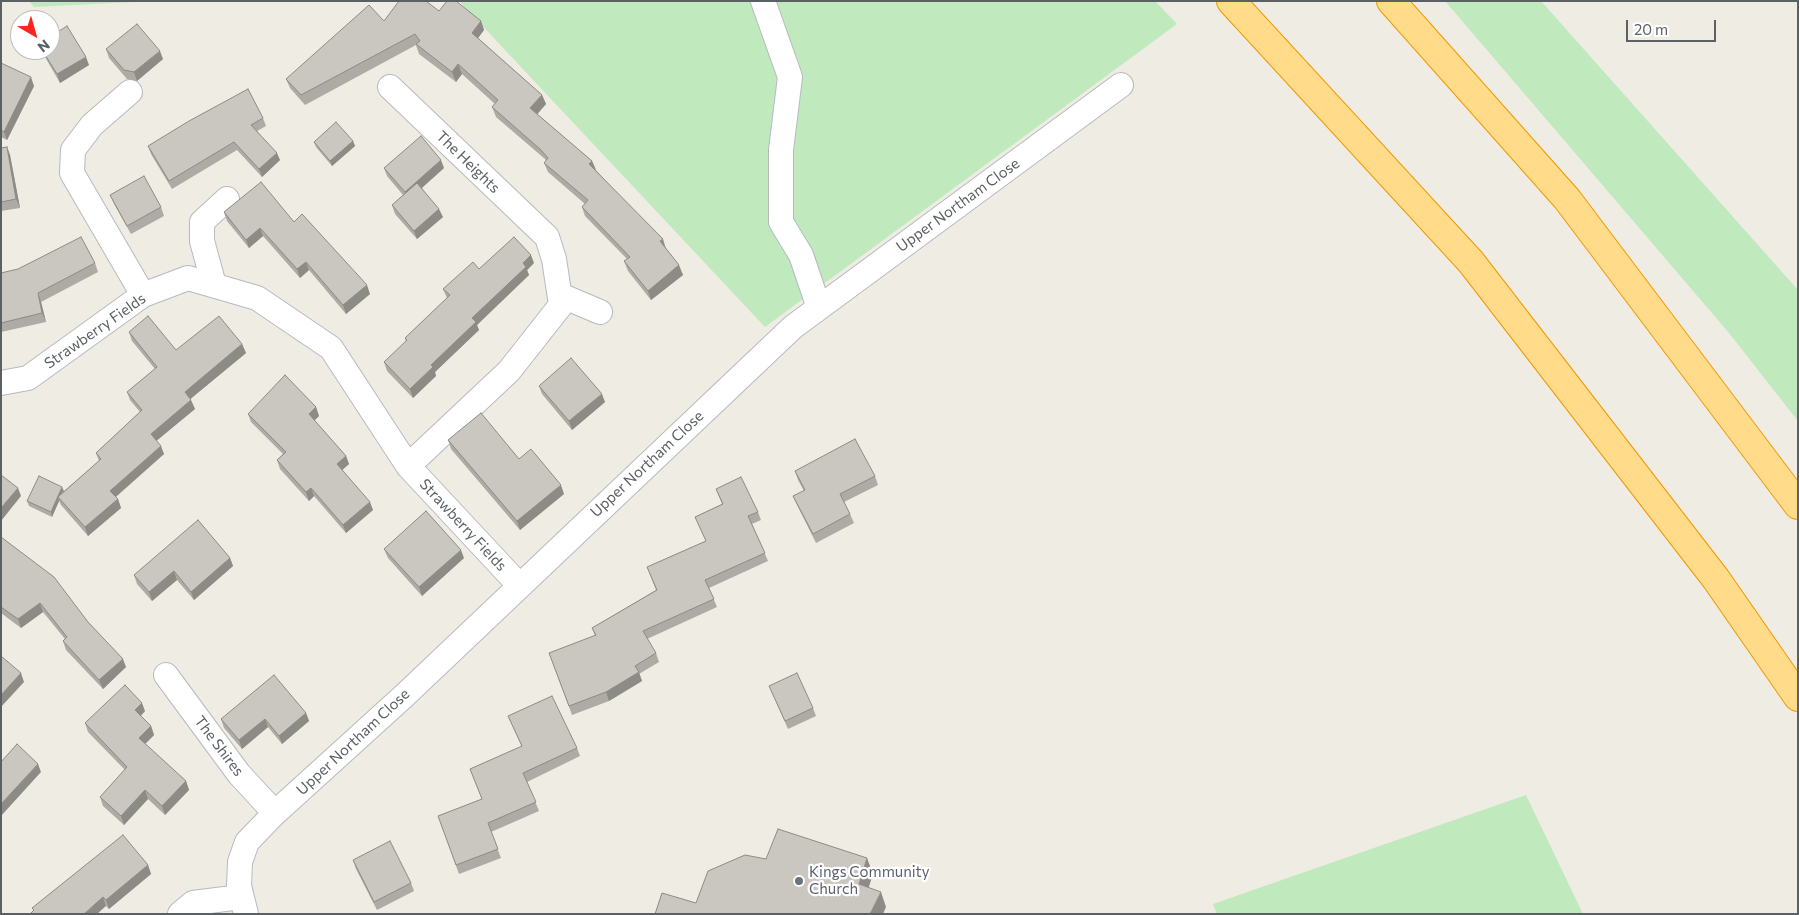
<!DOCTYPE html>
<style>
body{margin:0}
#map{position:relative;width:1799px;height:915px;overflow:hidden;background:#efece3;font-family:Commissioner,sans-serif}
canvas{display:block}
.frame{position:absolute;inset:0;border:2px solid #5b6065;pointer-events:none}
.north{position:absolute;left:10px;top:10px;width:50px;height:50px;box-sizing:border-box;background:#fff;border:1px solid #bdbfc1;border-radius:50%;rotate:142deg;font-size:14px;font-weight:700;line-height:20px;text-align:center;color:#5b6065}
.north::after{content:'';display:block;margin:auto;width:18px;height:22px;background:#f82521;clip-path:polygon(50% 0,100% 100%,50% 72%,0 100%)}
.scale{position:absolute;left:1626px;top:20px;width:90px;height:22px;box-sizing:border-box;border:2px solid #5b6065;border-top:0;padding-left:6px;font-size:15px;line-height:18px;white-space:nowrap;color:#5b6065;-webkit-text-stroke:4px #fff;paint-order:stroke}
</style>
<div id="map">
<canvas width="1799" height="915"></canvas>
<div class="frame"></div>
<div class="north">N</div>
<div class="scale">20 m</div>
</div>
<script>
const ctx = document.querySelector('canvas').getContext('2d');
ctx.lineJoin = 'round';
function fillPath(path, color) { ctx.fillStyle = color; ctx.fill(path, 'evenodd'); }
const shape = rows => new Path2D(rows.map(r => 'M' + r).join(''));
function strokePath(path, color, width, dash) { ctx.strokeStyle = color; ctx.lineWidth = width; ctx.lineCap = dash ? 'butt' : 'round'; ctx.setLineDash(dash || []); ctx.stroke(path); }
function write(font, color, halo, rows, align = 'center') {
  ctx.font = font + ' Commissioner,sans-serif'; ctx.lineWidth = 4.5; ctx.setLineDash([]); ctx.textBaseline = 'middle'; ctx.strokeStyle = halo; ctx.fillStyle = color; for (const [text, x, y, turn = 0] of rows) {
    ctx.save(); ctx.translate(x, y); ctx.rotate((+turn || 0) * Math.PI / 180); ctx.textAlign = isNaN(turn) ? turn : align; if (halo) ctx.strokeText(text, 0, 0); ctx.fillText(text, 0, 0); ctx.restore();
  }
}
fillPath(shape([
 [29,1,154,1,34,7],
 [459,1,1155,1,1177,24,765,327],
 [1445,1,1541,1,1798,290,1798,421,1729,333],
 [1526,795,1583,914,1217,914,1213,904]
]), '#c0e9bd');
const street = shape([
 [763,1,790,77,781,150,781,222,801,255,819,308],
 [390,87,547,237,554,259,561,305,509,371,408,466],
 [130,92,92,125,73,150,72,173,143,295],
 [214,285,202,241,202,222,227,199],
 [560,295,600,312],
 [1,383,28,378,143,295,188,278,257,298,331,348,408,466,519,585],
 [166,675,239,774,275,813],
 [180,914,193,903,241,897],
 [246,914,239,886,240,862,247,842,275,813,405,695,793,327,1121,85]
]);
const highway = shape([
 [1231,1,1471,262,1716,579,1798,697],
 [1391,1,1567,199,1798,505]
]);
strokePath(street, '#b6babf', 26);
strokePath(highway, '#f29800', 30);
strokePath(street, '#fff', 24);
strokePath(highway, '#ffdb8a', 28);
fillPath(shape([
 [439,11,481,21,484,30,478,38,542,95,546,104,537,114,592,161,596,170,666,248,683,275,651,300,628,271,624,261,627,259,585,216,582,207,585,204,548,172,544,163,546,161,545,159,496,117,492,107,495,104,462,74,456,82,419,54,416,45,305,105,290,88,286,79,384,21],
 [106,49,163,59,137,81,127,79,109,58],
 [41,50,50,50,89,65,60,83],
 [1,63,34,86,7,140,1,137],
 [263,118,266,126,257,131,280,160,262,177,237,150,172,189,151,154,148,146],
 [353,141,355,146,332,166,316,147,314,142],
 [7,147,10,155,20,208,1,211,1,148],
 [384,168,444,168,422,188,443,217,417,239,395,214,392,205,403,195,387,176],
 [110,195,161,207,164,216,131,234,114,204],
 [224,212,294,222,370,294,346,314,309,270,300,278,263,236,249,248,227,221],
 [95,263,98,272,41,302,46,322,1,332,1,273],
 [534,263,527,270,529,275,477,325,479,330,435,372,436,376,413,398,387,371,384,362,406,342,405,338,447,298,443,289],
 [129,332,176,350,242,344,246,353,190,399,195,409,156,440,164,454,116,497,118,499,121,508,88,536,61,505,59,501,52,517,29,506,27,501,64,491,99,461,96,453,140,412,130,400,127,392,155,369,132,341],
 [539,386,605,402,572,430,542,394],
 [316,407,319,416,314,420,346,456,349,464,342,470,373,510,346,533,314,496,309,501,280,469,277,460,283,454,251,422,248,414],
 [448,440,519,459,564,494,520,530,451,449],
 [795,471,875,476,878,485,844,502,850,514,854,523,816,543,797,505,793,496,804,491,798,480],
 [716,489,758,512,761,520,752,524,768,561,709,588,717,607,647,639,656,653,659,662,639,674,642,681,609,701,572,715,549,653,595,636,592,628,656,590,647,567,706,541,695,517,722,504],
 [1,537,88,622,126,667,103,689,66,650,63,641,65,639,43,612,21,628,1,613],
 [384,549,464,558,422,596,388,558],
 [230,558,233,566,194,600,177,580,152,601,137,584,134,575],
 [769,686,813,708,816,716,788,729],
 [145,711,141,716,151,726,154,735,145,744,186,781,189,790,165,815,148,799,124,825,103,806,100,797,125,770,88,732,85,723],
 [306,713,309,721,282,744,268,727,242,749,224,728,221,719],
 [508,716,577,748,580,756,527,782,539,811,491,832,501,858,459,874,438,816,482,799,470,769,522,747],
 [353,860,411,883,414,891,377,910,356,869],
 [148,865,151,874,109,909,106,906,34,911,32,908]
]), '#aeaaa5');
fillPath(shape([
 [481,21,484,30,475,42,472,33],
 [160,51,163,59,137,81,134,72],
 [86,57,89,65,60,83,57,74],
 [458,64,462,74,456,82,452,72],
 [31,77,34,86,7,140,4,132],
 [542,95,546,104,534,118,530,108],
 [353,141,355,146,332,166,330,161],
 [7,147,10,155,20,208,16,199],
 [277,153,280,160,262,177,259,169],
 [441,160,444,168,408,200,405,192],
 [592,161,596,170,589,164],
 [439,209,443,217,417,239,414,231],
 [260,228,263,236,249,248,246,240],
 [663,239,666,249,660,241],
 [531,255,534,263,527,270,529,275,477,325,479,330,435,372,436,376,413,398,410,389,431,365,472,318],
 [306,262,309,270,300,278,297,269],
 [679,265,683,275,651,300,648,291],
 [367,285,370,294,346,314,343,305],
 [38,293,41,302,46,322,42,313],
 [242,344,246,353,188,401,185,392],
 [602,394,605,402,572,430,569,421],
 [191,400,195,409,154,443,151,434],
 [316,407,319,416,312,423,309,414],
 [161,446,164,454,113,499,110,491],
 [346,456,349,464,340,472,337,464],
 [561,485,564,494,520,530,517,521],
 [62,487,64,491,58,497],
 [18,488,21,496,1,521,1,508],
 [311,488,314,496,309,501,306,492],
 [58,497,59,501,52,517,51,512],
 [118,499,121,508,88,536,85,527],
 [370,502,373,510,346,533,343,525],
 [461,550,464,558,422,596,419,587],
 [230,558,233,566,194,600,191,592],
 [174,571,177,580,152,601,149,592],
 [40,603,43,612,21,628,18,619],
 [123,659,126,667,103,689,99,680],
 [639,672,642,681,609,701,606,692],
 [21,673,24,682,1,707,1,695],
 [142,703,145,711,138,718,135,710],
 [306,713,309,721,282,744,279,736],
 [265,719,268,727,242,749,239,740],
 [151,726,154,735,142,747,139,738],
 [38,764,41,772,1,816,1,804],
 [186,781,189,790,165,815,162,806],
 [145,790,148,799,124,825,121,816],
 [867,858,873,874,865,899,859,884],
 [148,865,151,874,109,909,106,900],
 [881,892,886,907,883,914,870,914],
 [103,897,106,906,97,914,84,914]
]), '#8d8b86');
const building = shape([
 [399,1,426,1,439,11,447,1,456,1,481,21,472,33,542,95,530,108,592,161,589,164,663,239,660,241,679,265,648,291,624,261,630,257,582,207,588,200,544,163,548,158,541,150,492,107,498,100,458,64,452,72,416,44,420,41,415,34,301,95,286,79,369,5,384,21,399,1],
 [137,24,160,51,134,72,124,70,106,49,137,24],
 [67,26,86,57,57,74,42,50,50,50,50,37,67,26],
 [1,63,31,77,4,132,1,130,1,63],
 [248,89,263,118,251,125,277,153,259,169,234,142,169,181,148,146,189,121,248,89],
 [336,122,353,141,330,161,314,142,336,122],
 [421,136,441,160,405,192,384,168,421,136],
 [7,147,16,199,1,202,1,148,7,147],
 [144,176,161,207,127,226,110,195,144,176],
 [261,182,294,222,302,214,367,285,343,305,306,262,297,269,260,228,246,240,224,212,261,182],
 [417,183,439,209,414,231,392,205,417,183],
 [81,237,95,263,38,293,42,313,1,323,1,273,18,269,81,237],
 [514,237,531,255,523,263,526,267,472,318,476,322,431,365,433,367,410,389,384,362,407,340,405,338,450,295,443,289,473,262,479,269,514,237],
 [148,316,176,350,219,316,242,344,185,392,191,400,151,434,161,446,110,491,118,499,85,527,58,497,101,459,96,453,142,410,127,392,157,367,129,332,148,316],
 [571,358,602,394,569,421,539,386,571,358],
 [285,375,316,407,309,414,346,456,337,464,370,502,343,525,311,488,306,492,277,460,286,452,248,414,285,375],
 [481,413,519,459,531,449,561,485,517,521,448,440,481,413],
 [855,439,875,476,840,494,850,514,813,534,793,496,805,490,795,471,855,439],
 [1,475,18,488,1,508,1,475],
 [39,476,62,487,51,512,27,501,39,476],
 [741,477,758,512,748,516,765,553,705,580,714,599,643,631,656,653,635,666,639,672,606,692,569,706,549,653,596,635,592,628,657,590,647,567,706,541,695,517,723,504,716,489,741,477],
 [426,511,461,550,419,587,384,549,426,511],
 [198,520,230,558,191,592,174,571,149,592,134,575,198,520],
 [1,537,54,577,88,622,123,659,99,680,63,641,67,637,40,603,18,619,1,607,1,537],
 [1,656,21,673,1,695,1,656],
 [797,673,813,708,785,721,769,686,797,673],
 [274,675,306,713,279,736,265,719,239,740,221,719,274,675],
 [125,685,142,703,135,710,151,726,139,738,186,781,162,806,145,790,121,816,100,797,127,767,85,723,125,685],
 [552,696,577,748,523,773,536,802,488,823,498,849,456,865,438,816,482,799,470,769,522,746,508,716,552,696],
 [17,744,38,764,1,804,1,762,17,744],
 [778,829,867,858,859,884,881,892,870,914,655,914,662,893,696,903,708,871,745,855,766,859,778,829],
 [123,835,148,865,106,900,103,897,84,914,30,914,34,910,32,908,123,835],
 [390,841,411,883,374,902,353,860,390,841]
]);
fillPath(building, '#cac6c0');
strokePath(building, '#8d8b86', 1);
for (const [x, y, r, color] of [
 [799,881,5,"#6b7280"]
]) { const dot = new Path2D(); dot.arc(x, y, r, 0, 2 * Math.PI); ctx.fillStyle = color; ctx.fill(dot); strokePath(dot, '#fff', 2); }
write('15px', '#5b6065', '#fff', [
 ["The Heights",468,162,44],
 ["Upper Northam Close",958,205,-36],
 ["Strawberry Fields",95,331,-35],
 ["Upper Northam Close",647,464,-43],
 ["Strawberry Fields",463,525,47],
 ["Upper Northam Close",353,742,-43],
 ["The Shires",219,746,53]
]);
write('15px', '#5b616d', '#fff', [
 ["Kings Community",809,872],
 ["Church",809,889]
], 'left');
</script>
